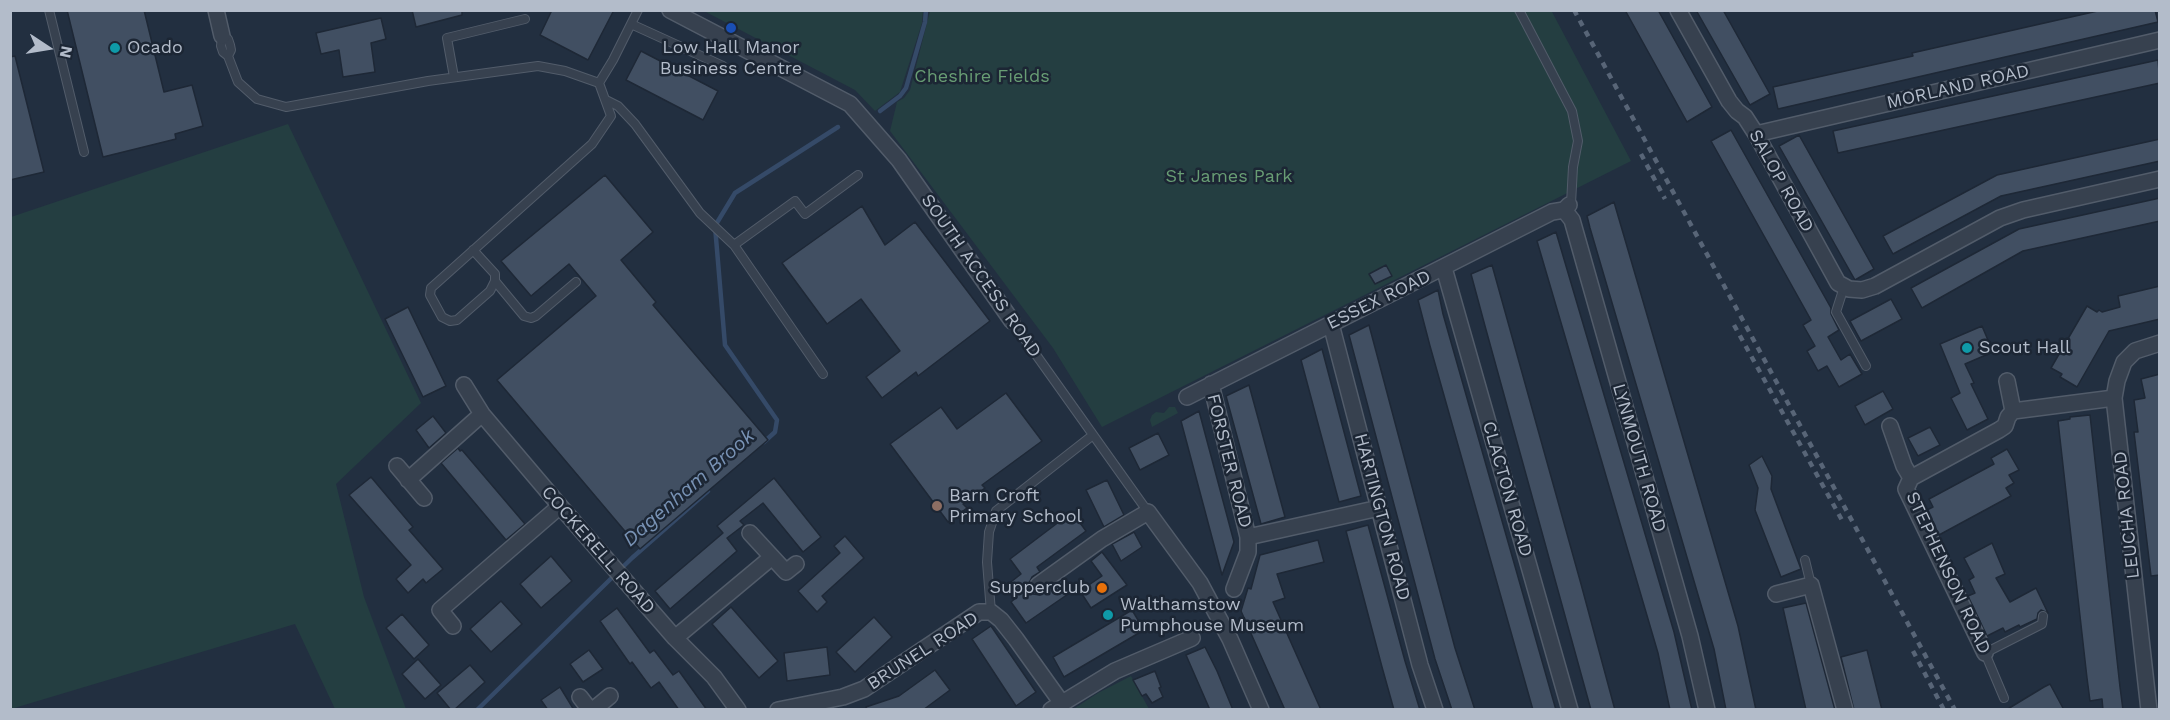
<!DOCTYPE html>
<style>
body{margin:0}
#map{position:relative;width:2170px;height:720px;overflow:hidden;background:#222f40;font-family:"Work Sans",sans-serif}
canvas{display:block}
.frame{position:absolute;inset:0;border:12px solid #b3bcca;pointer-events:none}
.north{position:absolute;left:18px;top:18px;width:60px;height:60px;-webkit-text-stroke:4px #1c2634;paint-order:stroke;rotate:102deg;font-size:16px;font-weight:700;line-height:24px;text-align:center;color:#b3bcca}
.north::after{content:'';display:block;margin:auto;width:21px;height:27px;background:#b3bcca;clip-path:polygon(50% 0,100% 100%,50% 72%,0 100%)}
</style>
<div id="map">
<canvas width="2170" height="720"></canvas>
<div class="frame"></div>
<div class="north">N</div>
</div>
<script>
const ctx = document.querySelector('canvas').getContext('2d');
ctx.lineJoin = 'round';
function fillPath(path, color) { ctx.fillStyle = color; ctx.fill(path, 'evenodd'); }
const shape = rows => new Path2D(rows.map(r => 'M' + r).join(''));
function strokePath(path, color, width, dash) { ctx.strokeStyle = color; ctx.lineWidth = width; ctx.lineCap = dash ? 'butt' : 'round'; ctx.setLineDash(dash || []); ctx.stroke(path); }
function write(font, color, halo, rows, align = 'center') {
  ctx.font = font + ' "Work Sans",sans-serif'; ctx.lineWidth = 5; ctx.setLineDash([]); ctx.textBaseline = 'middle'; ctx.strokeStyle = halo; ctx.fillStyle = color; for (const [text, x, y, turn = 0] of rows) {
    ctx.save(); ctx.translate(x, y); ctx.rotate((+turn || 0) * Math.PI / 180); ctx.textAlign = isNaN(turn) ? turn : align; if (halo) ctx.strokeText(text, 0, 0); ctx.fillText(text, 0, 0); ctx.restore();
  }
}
fillPath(shape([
 [923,10,922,23,900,92,875,111,855,90,704,11],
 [1551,10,1631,161,1102,427,1053,348,890,131,897,102,904,98,910,90,930,11],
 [288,124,421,403,336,484,364,597,406,709,335,709,295,624,11,709,11,217],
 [1169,407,1175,407,1178,413,1152,427,1150,420,1152,415,1156,412,1164,413],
 [1131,676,1149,709,1072,710,1098,693]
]), '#243e41');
strokePath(shape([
 [880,111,900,96,906,88,925,22,926,10],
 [764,442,775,432,777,420,725,345,715,226,735,193,838,127],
 [477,710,632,558,708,491]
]), '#354a68', 4.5);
const building = shape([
 [67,10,144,10,164,92,192,85,203,126,175,134,176,139,103,157,67,10],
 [412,10,462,10,462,15,416,27,412,10],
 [552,10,614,10,588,60,540,35,552,10],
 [1625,10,1658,10,1712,107,1687,122,1625,10],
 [1696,10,1723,10,1770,94,1750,105,1696,10],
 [2102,10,2155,10,2158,22,1778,109,1773,87,1913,56,1912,53,2102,10],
 [381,18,386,39,371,43,375,72,343,77,339,50,321,54,316,33,381,18],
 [641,51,718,91,703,120,626,80,641,51],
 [15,56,44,172,10,180,10,57,15,56],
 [2158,60,2160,83,1838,153,1833,131,2158,60],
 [1731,130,1831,308,1831,314,1839,330,1828,337,1841,360,1850,354,1862,374,1839,387,1827,366,1818,371,1807,351,1815,346,1803,325,1811,320,1711,141,1731,130],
 [1799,135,1874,269,1855,280,1779,146,1799,135],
 [2160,139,2160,161,2001,196,1893,254,1883,236,1997,175,2160,139],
 [605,175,653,232,621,260,656,302,653,305,768,440,640,549,497,380,596,296,569,264,531,296,501,261,605,175],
 [2160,198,2160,221,2023,251,1922,308,1911,288,2019,229,2160,198],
 [1614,202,1738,626,1756,710,1726,710,1714,649,1590,228,1587,216,1614,202],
 [862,206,885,245,915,222,990,321,918,376,916,372,882,398,866,377,900,351,861,299,827,324,782,263,862,206],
 [1556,232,1674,632,1692,710,1670,710,1658,653,1537,241,1556,232],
 [1386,265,1392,276,1375,284,1369,274,1386,265],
 [1492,265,1581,584,1615,710,1591,710,1485,326,1471,274,1492,265],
 [2160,286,2160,319,2109,331,2077,387,2060,377,2062,374,2051,368,2087,306,2097,312,2099,310,2102,312,2120,307,2118,296,2160,286],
 [1438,290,1443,314,1556,710,1533,710,1430,346,1418,300,1438,290],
 [1891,299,1902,319,1861,341,1850,321,1891,299],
 [408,307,446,386,423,397,385,319,408,307],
 [1369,325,1455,648,1475,710,1452,710,1435,659,1349,335,1369,325],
 [1982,326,1993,352,1965,364,1974,383,1971,384,1988,419,1967,430,1951,398,1960,393,1940,344,1982,326],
 [1322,349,1361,496,1339,502,1301,360,1322,349],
 [2160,374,2160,575,2151,576,2134,432,2138,432,2134,400,2145,398,2141,379,2160,374],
 [1249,385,1285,517,1261,524,1226,396,1249,385],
 [1883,391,1893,409,1865,425,1855,406,1883,391],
 [1006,393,1042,441,982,485,985,488,963,504,967,508,948,522,890,444,941,407,957,429,1006,393],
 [1199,411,1234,542,1222,575,1181,421,1199,411],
 [2090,415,2120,687,2123,710,2103,710,2102,699,2090,701,2087,678,2058,421,2070,419,2070,417,2090,415],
 [433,416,446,433,429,448,416,430,433,416],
 [1930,427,1940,445,1918,456,1908,438,1930,427],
 [1158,433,1169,455,1140,470,1129,448,1158,433],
 [458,448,460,451,462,450,525,524,506,540,441,463,458,448],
 [2007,449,2019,470,2009,475,2014,483,2006,488,2011,496,1939,535,1927,510,1933,507,1929,499,1994,464,1991,458,2007,449],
 [1762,456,1772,476,1771,489,1801,569,1781,577,1755,510,1758,488,1749,465,1762,456],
 [371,477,413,527,409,530,443,569,426,583,423,579,408,593,396,579,411,565,349,495,371,477],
 [774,478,821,537,803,552,763,503,740,521,744,525,727,538,737,551,670,609,655,591,723,533,717,526,774,478],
 [1107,480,1124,515,1104,527,1086,490,1107,480],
 [1072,512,1086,531,1037,567,1040,572,1032,577,1028,585,1033,594,1040,595,1062,580,1071,592,1026,623,1011,602,1017,597,1007,585,1021,574,1010,559,1072,512],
 [1368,525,1405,661,1420,710,1394,710,1382,667,1346,531,1368,525],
 [1134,532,1142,547,1121,561,1112,544,1134,532],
 [845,536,864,558,822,596,827,602,817,612,798,591,840,553,834,546,845,536],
 [1318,540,1324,562,1277,574,1285,598,1273,602,1321,710,1285,710,1241,611,1248,588,1251,589,1260,555,1318,540],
 [1992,543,2005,574,1996,578,2010,602,2036,588,2048,613,2041,610,2038,613,2037,619,2020,627,2019,625,2005,632,2003,628,1987,636,1968,596,1975,593,1969,580,1974,577,1964,558,1992,543],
 [1102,552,1127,585,1091,608,1080,591,1102,576,1091,561,1102,552],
 [551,556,572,581,541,608,520,584,551,556],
 [501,601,522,624,491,652,470,629,501,601],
 [1806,603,1835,710,1806,710,1783,608,1806,603],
 [731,607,778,661,759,678,712,624,731,607],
 [617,608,650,653,654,650,673,675,679,671,707,710,679,710,659,682,651,688,632,662,630,664,600,621,617,608],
 [1132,610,1144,630,1064,677,1053,657,1132,610],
 [402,614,429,645,414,659,386,628,402,614],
 [874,617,892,637,855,672,836,652,874,617],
 [991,626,1036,692,1016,706,972,639,991,626],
 [827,647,830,675,787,681,784,653,827,647],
 [1205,647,1217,671,1233,710,1210,710,1186,655,1205,647],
 [589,650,603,669,583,682,570,664,589,650],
 [1867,650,1882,710,1854,710,1841,657,1867,650],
 [418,659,441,685,425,699,402,674,418,659],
 [470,665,485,682,454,710,451,710,437,693,470,665],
 [935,670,950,690,923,710,867,710,866,707,899,696,935,670],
 [1155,671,1161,687,1159,688,1163,697,1152,703,1146,694,1142,696,1133,680,1155,671],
 [2050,684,2064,710,2006,710,2044,687,2050,684],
 [560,687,574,710,548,710,541,700,560,687]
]);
fillPath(building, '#414f62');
strokePath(building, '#1e2836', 1.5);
const lane = shape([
 [49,10,84,152],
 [1519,10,1572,111,1578,141,1573,167,1571,204],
 [631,24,723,66],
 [222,36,221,46,223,52,228,56,238,82,257,99,286,107,428,81,538,66,565,71,599,83,613,60,638,10],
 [222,36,228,39,230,45,231,50,228,56],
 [454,77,447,38,525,19],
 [606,100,618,106,635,124,700,213,734,245,823,374],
 [734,245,795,201,805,214,858,175],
 [473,250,495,274,495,281,490,291,457,320,450,321,442,317,430,295,431,288,592,144,611,116,599,83],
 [495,281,524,316,531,318,536,316,576,282],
 [1844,287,1836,312,1866,366],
 [1012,321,1148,512],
 [1805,560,1811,585],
 [991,612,987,562,989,532,996,511,1093,435],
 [2004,698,1985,653,2042,624,2043,616]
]);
const street = shape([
 [216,10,222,36],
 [670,10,850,104,899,160,1012,321],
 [1678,10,1729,101,1737,111,1745,117,1756,134,1838,283,1849,289,1862,290,1875,286,2000,218,2023,210,2160,179],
 [1756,134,2160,40],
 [1564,210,1572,220,1690,636,1707,710],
 [1444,268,1570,710],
 [1331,324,1420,665,1435,710],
 [2007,381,2013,411],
 [1211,384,1248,537,1248,552,1234,589],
 [464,385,482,414,560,506,675,638,714,677,738,710],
 [1187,397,1552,212,1564,210,1569,205],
 [1890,426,1904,466,1911,478],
 [397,466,424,498],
 [408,480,482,414],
 [750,533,786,572,796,564],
 [1248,537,1379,508],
 [1038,585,1102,539,1148,512,1200,583,1230,639,1261,710],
 [1776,594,1811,585,1845,710],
 [453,626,440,610,560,506],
 [675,638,772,557],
 [1985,653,1906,489,1911,478,1999,430,2005,426,2008,417,2013,411,2114,398],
 [580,697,590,710],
 [593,710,610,696],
 [778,710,843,697,864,689,979,612,991,612,1001,620,1016,639,1061,702],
 [1051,710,1115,671,1192,638],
 [2149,710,2114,398,2117,381,2124,362,2135,351,2160,343]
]);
strokePath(lane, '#525c6a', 10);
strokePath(street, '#525c6a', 18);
strokePath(lane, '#37414f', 8);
strokePath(street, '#37414f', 15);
strokePath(shape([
 [1574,10,1955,710],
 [1641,154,1665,199],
 [1734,325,1843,522],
 [1913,651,1944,710]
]), '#586577', 4.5, [6, 6]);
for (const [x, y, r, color] of [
 [731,28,6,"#1a4fb4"],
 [115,48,6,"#0f9aa8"],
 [1967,348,6,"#0f9aa8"],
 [937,506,6,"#8d6e63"],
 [1102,588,6,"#e8710a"],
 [1108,615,6,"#0f9aa8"]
]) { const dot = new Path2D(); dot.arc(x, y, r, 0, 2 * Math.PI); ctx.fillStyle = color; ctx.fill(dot); strokePath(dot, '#1c2634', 2); }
write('18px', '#b3bcca', '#1c2634', [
 ["Ocado",127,48],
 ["Low Hall Manor",731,48,"center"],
 ["Business Centre",731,69,"center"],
 ["Scout Hall",1979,348],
 ["Barn Croft",949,496],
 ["Primary School",949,517],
 ["Supperclub",1090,588,"right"],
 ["Walthamstow",1120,605],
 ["Pumphouse Museum",1120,626]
], 'left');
write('18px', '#689d74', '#1c2634', [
 ["Cheshire Fields",982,77],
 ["St James Park",1229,177]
]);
write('18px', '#b3bcca', '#1c2634', [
 ["MORLAND ROAD",1958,87,-13],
 ["SALOP ROAD",1781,181,61],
 ["SOUTH ACCESS ROAD",981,276,55],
 ["ESSEX ROAD",1379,300,-26],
 ["LYNMOUTH ROAD",1639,458,74],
 ["FORSTER ROAD",1229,461,76],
 ["CLACTON ROAD",1507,489,74],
 ["LEUCHA ROAD",2127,515,-96],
 ["HARTINGTON ROAD",1382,517,75],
 ["COCKERELL ROAD",598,550,49],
 ["STEPHENSON ROAD",1948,573,65],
 ["BRUNEL ROAD",923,651,-33]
]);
write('italic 20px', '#7892b4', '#1c2634', [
 ["Dagenham Brook",689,488,-41]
]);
</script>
